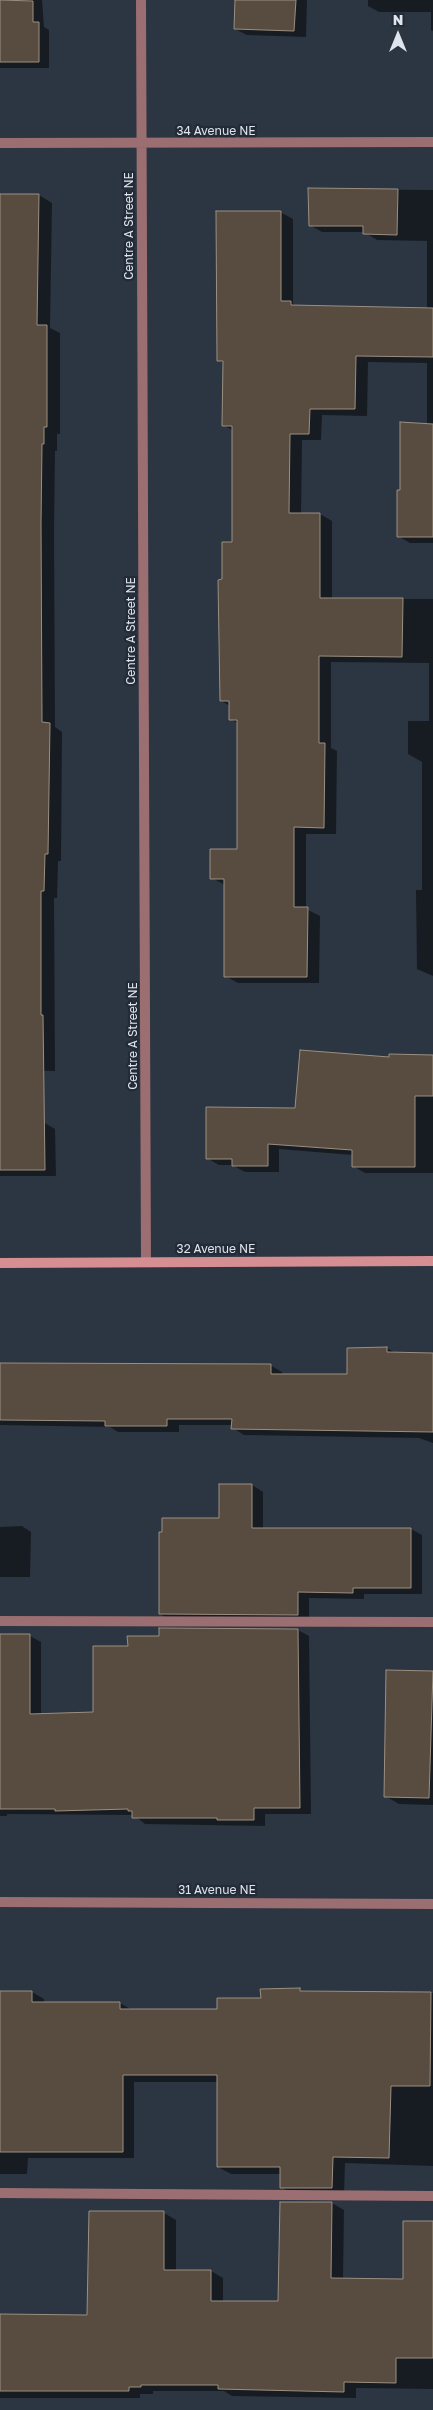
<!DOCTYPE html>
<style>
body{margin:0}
#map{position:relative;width:433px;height:2410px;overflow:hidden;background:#2c3542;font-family:"Golos Text",sans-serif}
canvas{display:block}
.north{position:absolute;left:373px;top:10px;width:50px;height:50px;-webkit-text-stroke:4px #222b37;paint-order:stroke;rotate:0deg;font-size:14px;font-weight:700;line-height:20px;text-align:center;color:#dfe4ed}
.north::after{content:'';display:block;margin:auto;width:18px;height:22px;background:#dfe4ed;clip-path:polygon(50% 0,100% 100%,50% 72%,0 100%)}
</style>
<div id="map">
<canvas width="433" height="2410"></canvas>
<div class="north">N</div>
</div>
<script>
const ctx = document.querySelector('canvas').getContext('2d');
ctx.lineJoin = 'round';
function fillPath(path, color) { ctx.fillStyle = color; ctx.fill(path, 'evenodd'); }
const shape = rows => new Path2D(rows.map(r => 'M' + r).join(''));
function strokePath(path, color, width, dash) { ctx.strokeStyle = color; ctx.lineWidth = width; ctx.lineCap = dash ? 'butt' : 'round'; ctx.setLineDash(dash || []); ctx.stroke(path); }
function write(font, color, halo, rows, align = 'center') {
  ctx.font = font + ' "Golos Text",sans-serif'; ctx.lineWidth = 4.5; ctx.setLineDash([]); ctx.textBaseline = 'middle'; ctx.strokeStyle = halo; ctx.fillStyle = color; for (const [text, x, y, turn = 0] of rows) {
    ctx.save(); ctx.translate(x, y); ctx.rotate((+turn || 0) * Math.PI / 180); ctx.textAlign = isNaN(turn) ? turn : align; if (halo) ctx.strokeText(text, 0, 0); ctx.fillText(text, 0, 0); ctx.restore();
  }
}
fillPath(shape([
 [0,0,42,0,44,27,49,30,49,68,0,68],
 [236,0,307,0,306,37,247,35,235,29],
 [368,0,433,0,433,31,431,30,431,12,379,12,368,6],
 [309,189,433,190,433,543,410,543,398,536,401,492,427,425,427,363,368,362,367,416,322,415,321,440,302,440,301,514,320,514,332,521,332,599,433,599,433,976,417,969,416,890,422,890,422,762,408,754,408,721,429,721,429,663,331,662,331,748,337,751,336,834,306,834,306,909,320,916,319,983,238,983,225,976,225,885,212,878,238,850,239,724,230,719,230,706,221,701,223,580,233,543,234,431,223,425,224,363,218,360,280,212,293,219,293,304,297,306,427,309,427,241,377,240,364,232,322,232,310,225],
 [0,195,39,195,52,203,50,328,60,333,60,434,57,434,57,451,55,451,54,532,55,727,62,732,61,861,58,861,57,898,54,898,55,1071,0,1070],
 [433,1056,433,1173,365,1173,353,1166,353,1155,279,1149,279,1172,245,1172,232,1165,219,1165,207,1158,390,1058],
 [43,1122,55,1129,56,1176,0,1176,0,1123],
 [387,1348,397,1354,433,1354,433,1443,419,1438,244,1435,233,1428,233,1425,179,1425,179,1432,118,1432,110,1427,0,1425,0,1364,270,1365,282,1372,282,1375,348,1375],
 [252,1485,263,1492,263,1529,411,1529,422,1535,422,1594,364,1594,364,1599,309,1598,309,1621,171,1620,160,1614,220,1520],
 [22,1526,31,1532,30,1577,0,1577,0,1527],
 [160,1629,298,1630,309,1636,311,1814,265,1814,265,1826,145,1824,134,1815,7,1814,7,1816,0,1816,0,1636,30,1636,41,1642,41,1714,94,1713,129,1647,160,1637],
 [387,1671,433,1672,433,1805,399,1804,385,1796],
 [262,1990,433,1993,433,2166,345,2163,344,2195,293,2194,281,2187,282,2174,231,2174,218,2167,218,2082,134,2082,134,2158,28,2158,27,2174,0,2174,0,1992,32,1992,44,1999,44,2003,120,2003,132,2010,218,2010,262,2000],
 [332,2203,344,2210,343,2279,404,2280,433,2222,433,2389,356,2388,356,2398,232,2396,224,2391,153,2391,153,2394,140,2394,140,2398,0,2398,0,2315,88,2316,164,2213,176,2220,176,2271,211,2271,223,2278,223,2302,279,2303]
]), '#0007');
const building = shape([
 [0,0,33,1,33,22,39,22,39,62,0,62,0,0],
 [235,0,296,0,294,31,234,29,235,0],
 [308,188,398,189,397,235,363,234,363,226,309,226,308,188],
 [0,194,39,194,37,325,47,325,47,427,44,427,44,444,42,444,41,524,42,722,50,723,48,854,45,854,44,891,41,891,41,1015,43,1015,45,1170,0,1170,0,194],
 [216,211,281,211,281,301,291,301,291,305,433,308,433,357,356,356,355,409,310,409,309,434,290,434,289,513,320,513,320,598,403,598,402,657,319,656,319,743,325,743,324,828,294,827,294,907,308,907,307,977,224,977,224,879,210,879,210,849,237,849,237,720,229,720,229,701,220,701,218,580,222,579,222,542,232,542,232,426,222,426,223,361,217,361,216,211],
 [400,422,433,424,433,537,397,537,397,490,400,490,400,422],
 [300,1050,389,1057,389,1054,433,1055,433,1096,415,1096,415,1167,352,1167,352,1150,268,1144,268,1166,232,1166,232,1159,206,1159,206,1107,295,1108,300,1050],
 [387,1347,387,1352,433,1353,433,1432,231,1429,232,1419,167,1419,167,1426,105,1426,105,1421,0,1420,0,1363,271,1364,271,1374,347,1374,347,1348,387,1347],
 [219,1484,252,1484,252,1528,411,1528,411,1588,353,1588,353,1593,298,1592,298,1615,159,1614,159,1532,162,1532,162,1518,219,1518,219,1484],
 [159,1628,298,1629,300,1808,254,1808,254,1820,217,1820,217,1818,132,1818,132,1811,128,1811,128,1809,55,1811,55,1809,0,1809,0,1634,30,1634,30,1714,93,1712,93,1646,128,1646,127,1636,159,1636,159,1628],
 [386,1670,433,1671,429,1798,384,1797,386,1670],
 [300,1988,300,1991,431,1992,430,2086,391,2086,389,2158,333,2157,332,2188,280,2188,280,2167,217,2167,217,2075,123,2075,123,2152,0,2152,0,1991,32,1991,32,2002,120,2002,120,2009,217,2009,217,1998,261,1998,260,1989,300,1988],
 [280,2202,332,2202,331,2278,403,2279,403,2221,433,2221,433,2358,396,2358,396,2383,344,2382,344,2392,218,2389,218,2385,141,2385,141,2387,129,2387,129,2391,0,2391,0,2314,87,2315,89,2211,164,2211,164,2270,211,2270,211,2301,278,2301,280,2202]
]);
fillPath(building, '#574c3f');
strokePath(building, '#9b8f80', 1);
strokePath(shape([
 [0,1621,433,1622],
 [0,2193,433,2196]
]), '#9b6f71', 10);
strokePath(shape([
 [141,0,146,1262],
 [0,143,433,142],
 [0,1902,433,1904]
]), '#9b6f71', 10);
strokePath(shape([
 [0,1263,433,1261]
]), '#d58e92', 10);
write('12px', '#dfe4ed', '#222b37', [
 ["34 Avenue NE",216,131],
 ["Centre A Street NE",129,226,-90],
 ["Centre A Street NE",131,631,-90],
 ["Centre A Street NE",133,1036,-90],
 ["32 Avenue NE",216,1249],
 ["31 Avenue NE",217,1890]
]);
</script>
